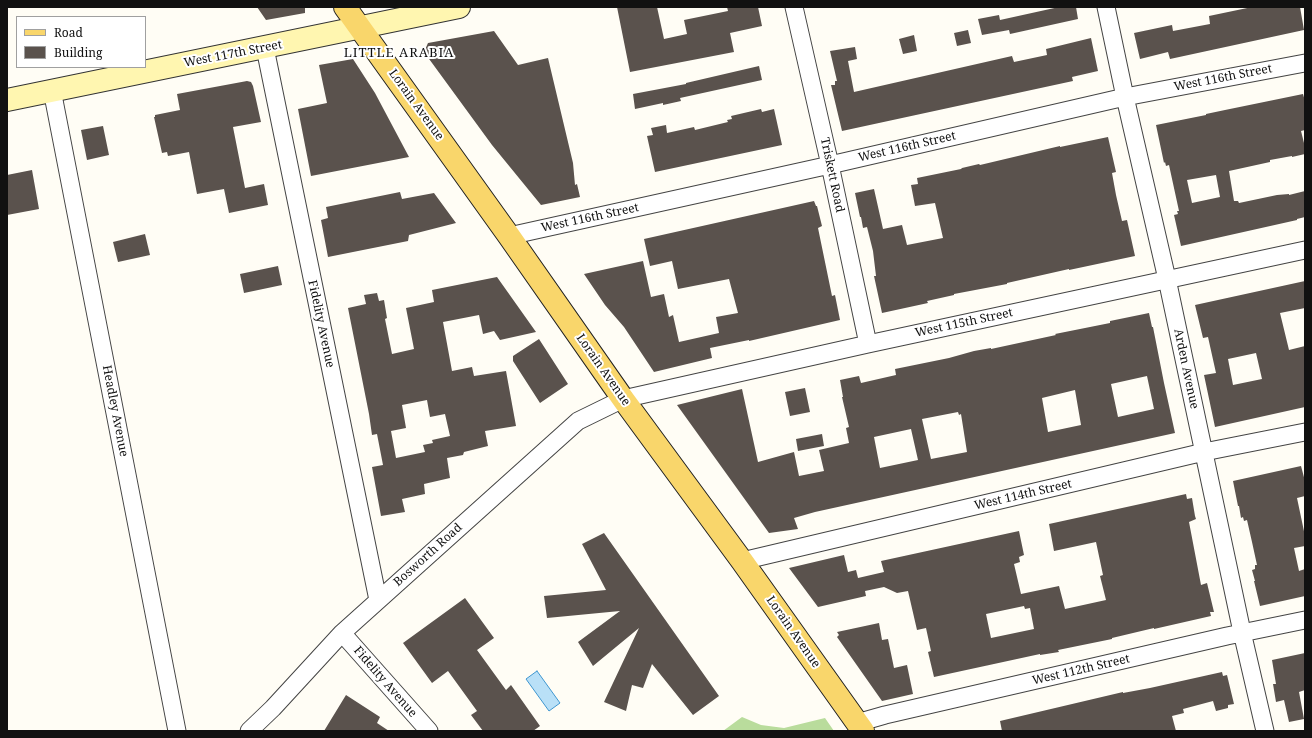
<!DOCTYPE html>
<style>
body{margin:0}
#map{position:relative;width:1312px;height:738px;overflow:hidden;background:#fffdf5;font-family:"Noto Serif",serif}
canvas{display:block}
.frame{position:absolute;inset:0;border:8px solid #111;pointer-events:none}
.legend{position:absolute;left:16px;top:16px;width:130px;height:52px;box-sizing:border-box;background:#fff;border:1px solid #a0a0a0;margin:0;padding:5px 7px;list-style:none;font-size:12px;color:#111}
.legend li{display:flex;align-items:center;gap:8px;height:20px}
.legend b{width:20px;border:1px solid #a0a0a0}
</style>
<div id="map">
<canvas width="1312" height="738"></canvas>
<div class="frame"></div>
<ul class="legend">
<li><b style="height:5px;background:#f9d66b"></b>Road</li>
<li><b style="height:11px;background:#5a524d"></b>Building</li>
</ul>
</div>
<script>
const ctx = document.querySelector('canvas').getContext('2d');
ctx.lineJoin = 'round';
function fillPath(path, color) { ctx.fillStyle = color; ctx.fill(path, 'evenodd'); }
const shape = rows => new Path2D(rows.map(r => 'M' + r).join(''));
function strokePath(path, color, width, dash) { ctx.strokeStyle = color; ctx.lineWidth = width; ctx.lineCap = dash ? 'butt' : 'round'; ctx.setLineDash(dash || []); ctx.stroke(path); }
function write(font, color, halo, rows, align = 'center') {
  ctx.font = font + ' "Noto Serif",serif'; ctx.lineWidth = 4; ctx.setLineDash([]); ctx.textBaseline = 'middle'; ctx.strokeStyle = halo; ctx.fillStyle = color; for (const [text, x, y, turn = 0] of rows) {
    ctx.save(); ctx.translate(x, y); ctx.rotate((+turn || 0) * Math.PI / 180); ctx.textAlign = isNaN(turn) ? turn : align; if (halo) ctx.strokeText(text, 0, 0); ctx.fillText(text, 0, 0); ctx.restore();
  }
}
fillPath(shape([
 [742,717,761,725,784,728,825,718,834,731,723,731]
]), '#b9dc9c');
const water = shape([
 [537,671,560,703,549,711,526,679,537,671]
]);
fillPath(water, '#b9e0f7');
strokePath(water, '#3f96cf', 1);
fillPath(shape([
 [257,7,305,7,305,13,266,20],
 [617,7,657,7,664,39,687,34,684,20,728,11,727,7,758,7,762,26,730,33,734,52,630,72],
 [1059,7,1076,7,1078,19,1010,34,1009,30,982,35,978,19,999,15,1000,20],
 [1252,7,1300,7,1304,30,1170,59,1168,52,1140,59,1134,33,1172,25,1173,31,1210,24,1209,16],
 [968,30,971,43,957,46,954,33],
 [494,31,518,65,548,58,573,163,575,185,577,184,580,197,541,205,492,145,424,52,428,43],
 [914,35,917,51,903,54,899,39],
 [1091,38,1098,71,1072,77,1073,81,842,131,831,85,835,85,835,81,837,81,830,51,855,47,857,59,848,61,854,92,1012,56,1014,62,1047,55,1046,49],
 [353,59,375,93,409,157,311,176,298,109,327,103,319,65],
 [759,66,762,80,680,98,681,101,663,105,663,103,635,109,633,94,686,84,686,83],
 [247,81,251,82,253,86,261,122,233,127,245,188,264,184,268,205,229,213,224,189,197,194,189,152,168,156,167,152,162,153,154,117,155,117,155,115,180,110,177,94],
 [1303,94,1305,101,1305,130,1301,131,1305,147,1305,154,1292,157,1292,156,1270,160,1270,162,1229,171,1234,201,1238,201,1239,203,1277,195,1289,194,1289,195,1305,191,1305,217,1297,219,1297,220,1181,246,1174,215,1178,214,1177,211,1179,211,1169,165,1166,166,1165,162,1164,163,1156,125,1206,115,1206,114,1225,110],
 [1216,175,1220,197,1192,203,1187,180],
 [761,109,762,112,774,109,782,145,655,172,647,136,653,135,651,128,666,125,667,133,694,127,695,130,728,122,727,120,732,119,731,116],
 [103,126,109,155,87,160,81,130],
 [1108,137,1116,172,1112,173,1116,195,1122,221,1127,220,1135,256,1069,270,1069,269,1007,283,1007,284,954,294,954,295,927,301,928,303,882,313,874,276,876,276,873,251,867,227,863,228,861,217,860,217,855,193,874,189,883,229,902,225,907,245,943,238,935,203,915,206,911,185,918,184,917,178,961,169,962,168,979,164,980,165,1060,146,1060,147],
 [32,170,39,209,7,215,7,175],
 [400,192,402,199,434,193,456,223,409,235,408,241,328,257,321,220,328,218,326,207],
 [814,201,816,206,817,206,822,226,818,228,832,296,835,295,840,320,749,341,749,340,710,348,712,358,654,372,624,327,605,305,584,274,643,261,651,297,664,294,669,317,673,315,679,342,719,333,716,317,738,313,729,279,678,289,672,261,650,266,644,239],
 [145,234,150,255,118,262,113,242],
 [278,266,282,285,244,293,240,274],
 [497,277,536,332,500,340,494,331,483,334,479,315,443,322,452,371,472,367,474,376,506,371,516,426,485,431,488,446,464,452,463,455,447,458,450,478,424,484,425,494,402,499,405,512,381,516,372,467,383,465,377,434,372,435,369,414,348,308,366,304,364,295,377,293,379,301,384,300,387,318,385,319,392,354,414,349,406,308,434,302,432,290],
 [427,400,430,417,445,414,450,436,432,440,433,443,423,445,425,452,396,458,391,431,406,428,402,405],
 [1305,281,1305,308,1280,313,1289,350,1305,346,1305,407,1215,427,1204,375,1216,373,1208,337,1203,338,1195,305],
 [1256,353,1262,379,1233,385,1228,359],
 [1149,313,1152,327,1153,327,1164,383,1175,433,815,512,794,518,798,529,769,533,677,405,742,389,758,462,794,452,799,476,824,471,819,450,849,443,846,428,849,427,842,397,843,397,840,380,859,376,861,383,896,375,895,369,949,358,974,351,991,348,991,349,1056,335,1055,334,1110,323,1110,321],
 [1147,376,1154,409,1118,417,1111,384],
 [1075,390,1081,425,1048,432,1042,398],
 [958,412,959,415,961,414,967,452,931,459,922,419],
 [911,429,918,460,880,468,874,437],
 [539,339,568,384,540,403,513,361,513,356],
 [805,388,810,412,790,416,785,392],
 [822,434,824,446,798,451,796,439],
 [1301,466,1305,481,1305,496,1297,498,1305,536,1305,546,1294,548,1299,571,1305,569,1305,596,1260,606,1254,581,1255,581,1252,570,1255,569,1255,565,1257,565,1252,542,1247,520,1244,521,1243,517,1241,518,1239,506,1238,506,1233,481],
 [1186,494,1187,499,1192,498,1195,516,1196,519,1189,522,1201,585,1207,583,1214,612,1210,612,1211,616,1154,629,1154,628,1112,638,1112,639,1058,650,1059,652,1040,655,1040,654,934,677,928,652,931,651,926,628,917,630,908,591,897,593,884,587,865,591,866,596,818,607,789,568,844,555,848,572,856,570,858,578,884,572,881,561,1019,531,1024,555,1019,557,1020,562,1014,564,1021,594,1059,586,1065,609,1106,600,1100,576,1103,575,1096,542,1054,551,1049,524],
 [1024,606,1025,609,1030,608,1034,629,991,638,986,614],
 [604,533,719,696,693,715,652,664,643,688,632,685,626,711,604,702,639,628,593,666,578,642,620,611,547,618,544,596,606,590,582,544],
 [465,598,494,638,477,650,506,690,511,685,540,726,533,731,483,731,471,715,477,711,448,671,432,683,403,643],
 [879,623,882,640,888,639,894,668,907,665,913,694,882,701,837,637,839,635,837,632],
 [1305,653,1305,690,1299,692,1304,719,1289,722,1284,700,1276,702,1273,684,1276,684,1272,660],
 [1222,672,1223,676,1227,675,1234,704,1228,705,1228,708,1216,711,1213,701,1183,709,1184,713,1172,716,1176,731,1002,731,1000,721,1123,692,1123,693,1150,688],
 [346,695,380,717,377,723,389,731,324,731]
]), '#5a524d');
const street = shape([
 [794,7,830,165,868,344],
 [1106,7,1125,97,1167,279,1242,632,1265,731],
 [265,48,378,600],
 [52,90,177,731],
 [509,236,830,165,1125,97,1305,63],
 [742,561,1204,452,1305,432],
 [342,633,429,731],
 [857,723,885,715,1227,636,1305,620],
 [249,731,273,708,342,633,578,421,623,399,868,344,1305,250]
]);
const secondary = shape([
 [7,100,459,7]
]);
const primary = shape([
 [345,7,509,236,623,399,742,561,863,731]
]);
strokePath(street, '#444', 19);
strokePath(secondary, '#333', 24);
strokePath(primary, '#222', 24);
strokePath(street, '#fff', 17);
strokePath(secondary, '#fff6b0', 22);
strokePath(primary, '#f9d66b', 22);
write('12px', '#111', '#fff', [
 ["West 117th Street",233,54,-11],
 ["West 116th Street",1223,78,-11],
 ["Lorain Avenue",416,105,54],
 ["West 116th Street",907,147,-13],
 ["Triskett Road",832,175,78],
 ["West 116th Street",590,218,-12],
 ["West 115th Street",964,323,-12],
 ["Fidelity Avenue",321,324,78],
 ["Arden Avenue",1186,369,78],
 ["Lorain Avenue",603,370,55],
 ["Headley Avenue",115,411,79],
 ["West 114th Street",1023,495,-13],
 ["Bosworth Road",428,555,-42],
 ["Lorain Avenue",793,632,55],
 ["West 112th Street",1081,670,-13],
 ["Fidelity Avenue",385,682,49]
]);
ctx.letterSpacing = '1px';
write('13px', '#111', '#fff', [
 ["LITTLE ARABIA",399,53]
]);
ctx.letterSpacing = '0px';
</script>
